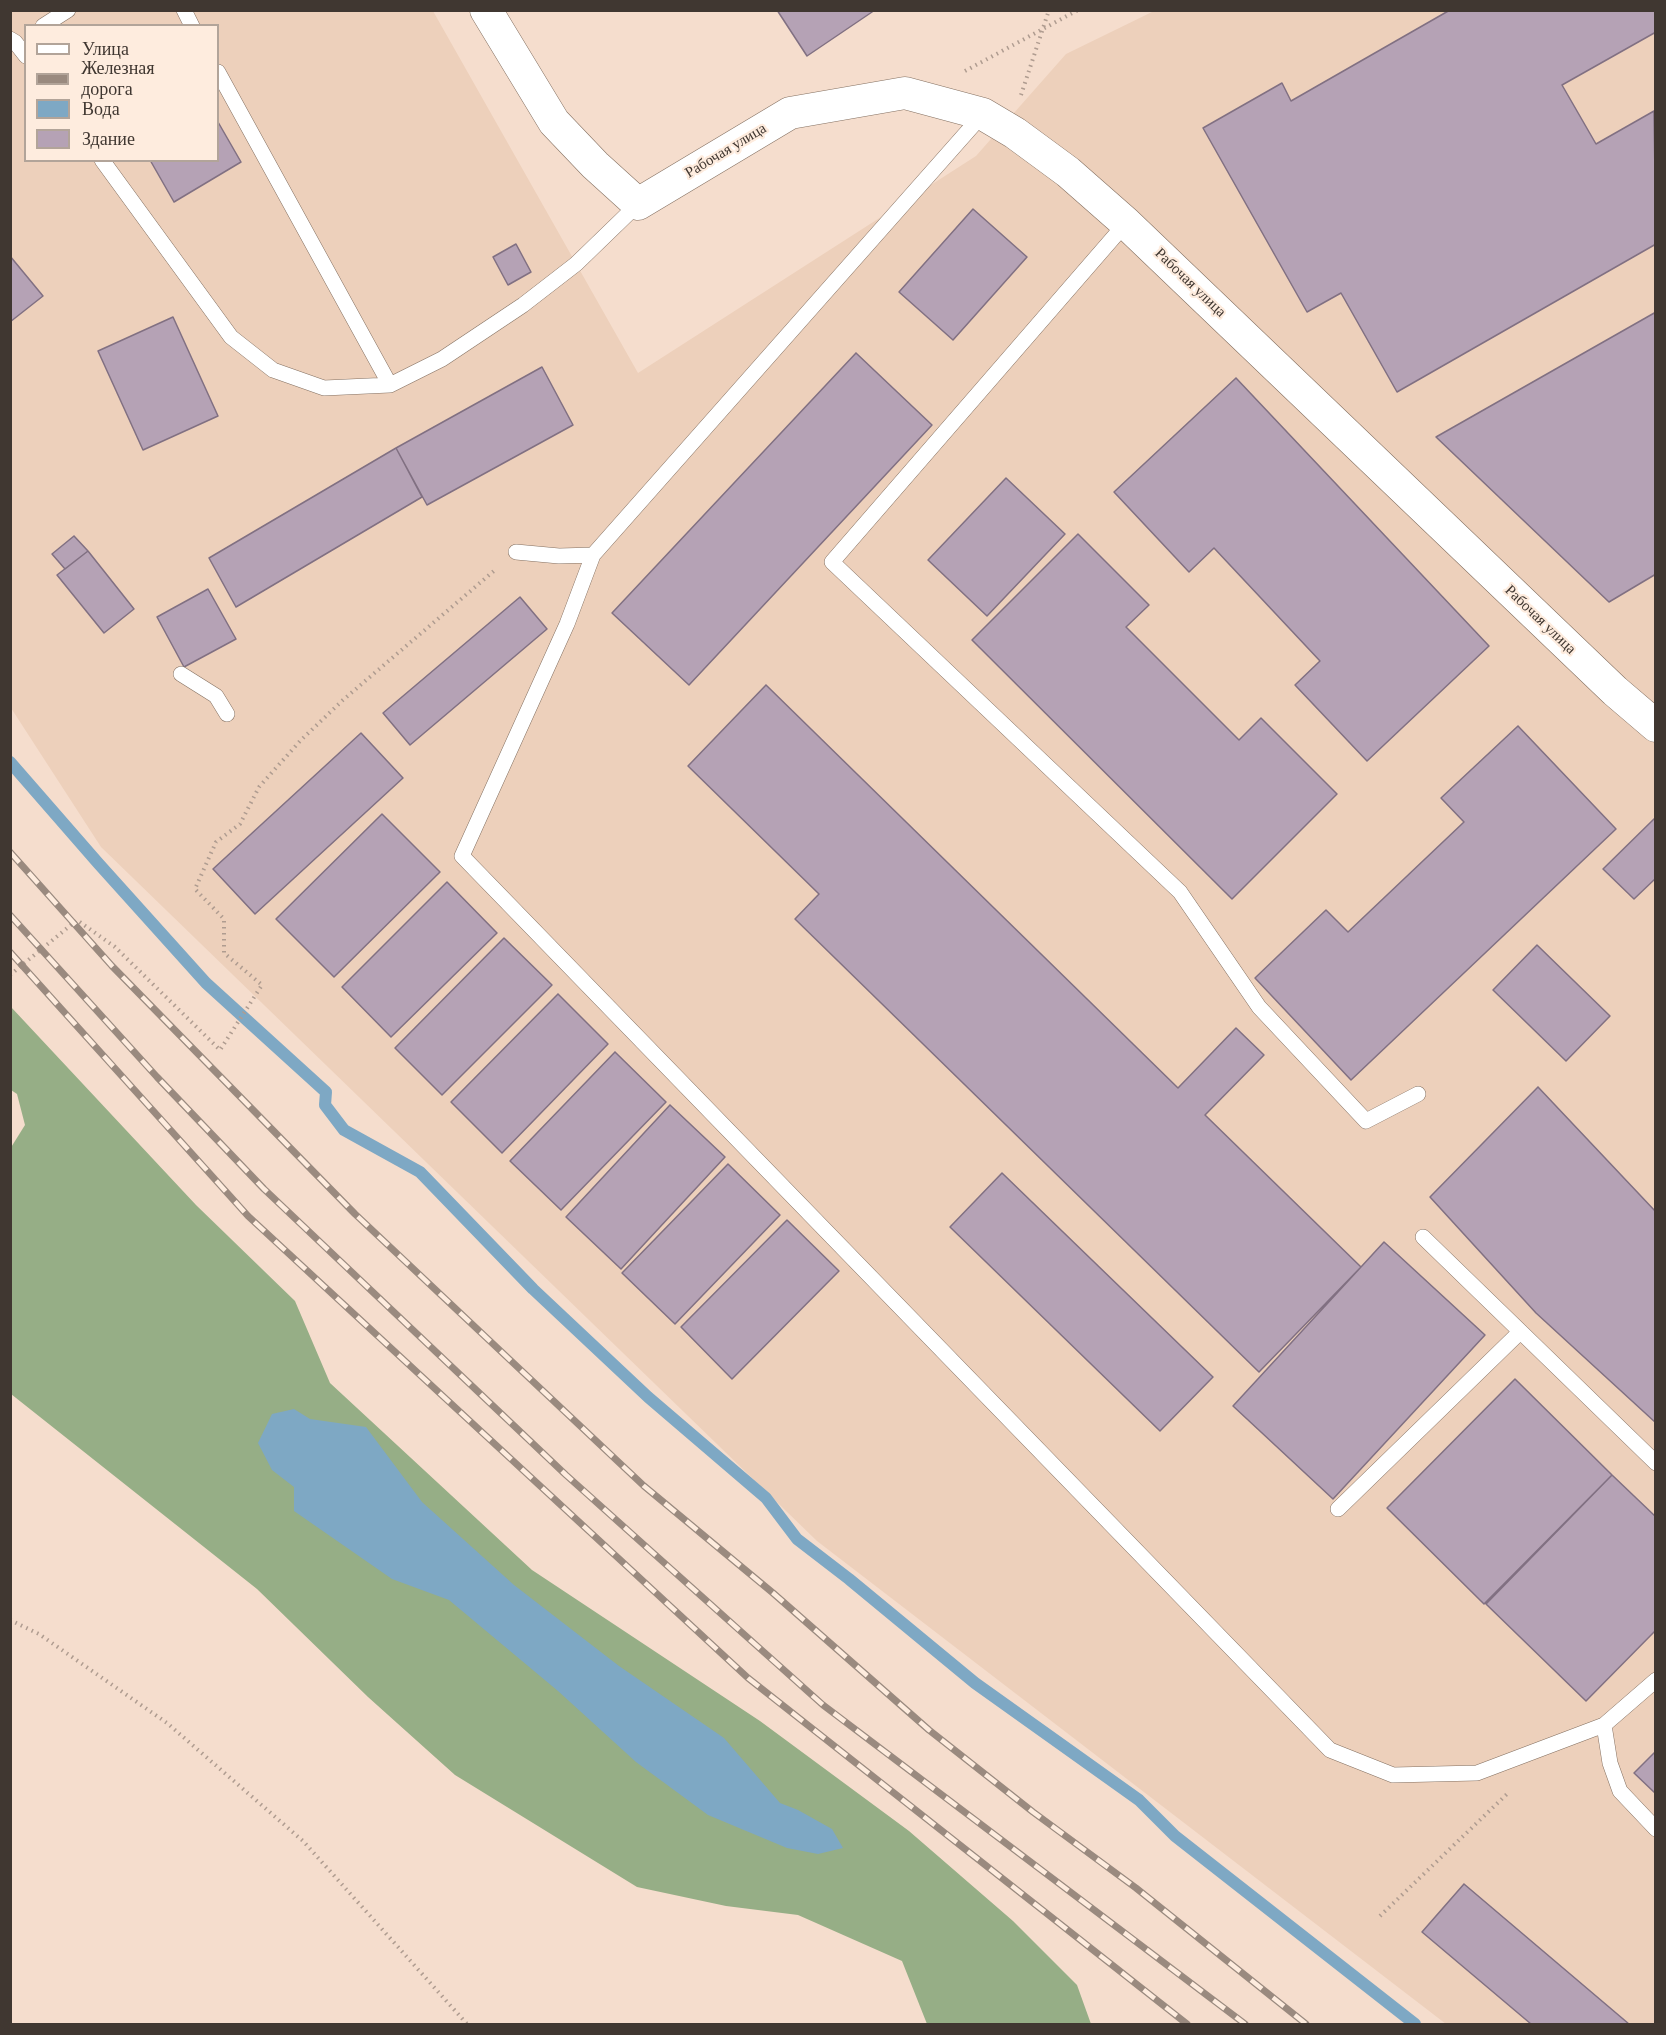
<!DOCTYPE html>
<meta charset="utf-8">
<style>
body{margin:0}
#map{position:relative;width:1666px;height:2035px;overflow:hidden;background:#f5ddcd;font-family:Georgia,serif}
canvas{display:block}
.frame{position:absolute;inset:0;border:12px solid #403731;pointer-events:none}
.legend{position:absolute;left:24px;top:24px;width:195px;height:138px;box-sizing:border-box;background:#feecde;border:2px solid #b2a499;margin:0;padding:8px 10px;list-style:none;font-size:18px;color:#403731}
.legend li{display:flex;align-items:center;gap:12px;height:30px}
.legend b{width:30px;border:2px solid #b2a499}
</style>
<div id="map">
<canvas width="1666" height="2035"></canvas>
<div class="frame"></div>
<ul class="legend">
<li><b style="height:8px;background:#fff"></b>Улица</li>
<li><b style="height:8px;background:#9a8a7f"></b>Железная дорога</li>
<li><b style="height:16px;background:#7ea8c4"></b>Вода</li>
<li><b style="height:16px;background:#b5a2b5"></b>Здание</li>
</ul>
</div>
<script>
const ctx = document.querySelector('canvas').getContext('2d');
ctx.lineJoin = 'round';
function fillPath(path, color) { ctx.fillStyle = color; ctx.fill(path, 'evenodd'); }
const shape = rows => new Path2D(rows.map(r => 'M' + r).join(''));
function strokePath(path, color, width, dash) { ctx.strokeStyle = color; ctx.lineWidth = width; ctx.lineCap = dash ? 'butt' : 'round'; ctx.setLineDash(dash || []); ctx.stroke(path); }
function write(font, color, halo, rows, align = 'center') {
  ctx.font = font + ' Georgia,serif'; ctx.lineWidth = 4.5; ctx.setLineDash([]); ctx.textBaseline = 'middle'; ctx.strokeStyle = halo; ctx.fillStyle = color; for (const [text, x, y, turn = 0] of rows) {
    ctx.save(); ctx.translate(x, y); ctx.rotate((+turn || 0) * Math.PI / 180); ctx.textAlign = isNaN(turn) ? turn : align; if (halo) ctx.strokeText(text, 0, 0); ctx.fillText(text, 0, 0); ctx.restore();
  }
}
fillPath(shape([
 [11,11,433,11,638,373,976,156,1066,54,1154,11,1655,11,1655,2024,1446,2024,817,1541,101,847,11,708],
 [26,26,218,26,218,160,26,160]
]), '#edd0bb');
fillPath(shape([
 [11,1007,196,1205,295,1301,330,1383,532,1570,760,1721,909,1831,1013,1921,1077,1985,1091,2024,927,2024,902,1961,798,1915,726,1906,637,1887,455,1775,368,1697,257,1589,11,1394,10,1149,25,1125,17,1094,11,1090]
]), '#96ae86');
fillPath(shape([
 [294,1409,310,1419,366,1427,422,1502,514,1585,619,1666,724,1738,780,1803,798,1810,832,1829,843,1848,818,1854,787,1848,708,1815,636,1762,558,1691,449,1600,392,1579,294,1511,294,1487,272,1470,258,1443,272,1414]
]), '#7ea8c4');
strokePath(shape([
 [10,762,98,863,206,983,326,1092,325,1105,344,1130,420,1172,533,1289,648,1397,766,1498,797,1539,849,1579,975,1683,1139,1800,1175,1836,1415,2024]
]), '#7ea8c4', 12);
const building = shape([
 [777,10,875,10,807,56,777,10],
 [1450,10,1656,10,1656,32,1562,85,1596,144,1654,111,1656,244,1397,392,1341,293,1307,312,1203,128,1282,83,1291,101,1450,10],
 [218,122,241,162,174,202,150,160,218,160,218,122],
 [973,209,1027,257,953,340,899,292,973,209],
 [516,244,531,272,508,285,493,257,516,244],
 [10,256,43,296,10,322,10,256],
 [1656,312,1656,574,1609,602,1436,437,1656,312],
 [173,317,218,416,143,450,98,351,173,317],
 [856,353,932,425,689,685,612,613,856,353],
 [542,367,573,425,427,505,396,448,542,367],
 [1236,378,1489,646,1367,761,1295,685,1320,661,1214,548,1189,572,1114,492,1236,378],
 [396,448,422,497,236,607,209,558,396,448],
 [1006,478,1065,534,987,616,928,560,1006,478],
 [1078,534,1149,605,1126,627,1239,740,1261,718,1337,794,1232,899,972,640,1078,534],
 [74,536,88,551,65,569,52,554,74,536],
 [88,551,134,609,104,633,57,575,88,551],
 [208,589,236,639,184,667,157,617,208,589],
 [520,597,547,629,410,745,383,713,520,597],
 [766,685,1178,1088,1236,1028,1264,1055,1205,1115,1361,1267,1259,1372,795,919,819,894,688,766,766,685],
 [1518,726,1616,829,1351,1080,1255,978,1326,910,1348,932,1464,822,1441,798,1518,726],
 [361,733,403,778,255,914,213,869,361,733],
 [382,814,440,872,334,977,276,919,382,814],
 [1656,817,1656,878,1634,899,1603,869,1656,817],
 [447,882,497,933,391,1037,342,987,447,882],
 [504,938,552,985,442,1095,395,1048,504,938],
 [1537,945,1610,1016,1566,1061,1493,990,1537,945],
 [558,994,608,1044,502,1153,451,1102,558,994],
 [615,1052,666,1102,561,1210,510,1161,615,1052],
 [1538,1087,1656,1212,1656,1423,1536,1313,1430,1197,1538,1087],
 [670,1105,725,1157,621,1269,566,1217,670,1105],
 [728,1164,780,1215,675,1324,622,1273,728,1164],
 [1002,1173,1213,1377,1160,1431,950,1227,1002,1173],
 [787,1220,839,1271,732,1379,681,1327,787,1220],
 [1384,1242,1485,1335,1333,1499,1233,1406,1384,1242],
 [1515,1379,1612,1475,1484,1604,1387,1508,1515,1379],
 [1612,1475,1656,1517,1656,1630,1586,1701,1486,1604,1612,1475],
 [1656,1751,1656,1794,1634,1773,1656,1751],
 [1464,1884,1629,2024,1531,2024,1422,1932,1464,1884]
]);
fillPath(building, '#b5a2b5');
strokePath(building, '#817082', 1.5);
const service = shape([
 [184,10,192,26],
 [43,26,68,10],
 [10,39,15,42,26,56],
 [218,72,390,385],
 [983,114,593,555,567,624,462,856,1330,1750,1393,1775,1477,1773,1604,1725],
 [102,160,231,337,273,370,324,388,390,385,442,359,523,305,576,264,638,204],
 [1126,223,832,562,1180,892,1259,1007,1366,1121,1418,1094],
 [516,552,559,556,593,555],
 [181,674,216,696,227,714],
 [1423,1237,1656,1463],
 [1338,1509,1520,1332],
 [1656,1680,1604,1725,1610,1763,1620,1791,1656,1829]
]);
const minor = shape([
 [486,10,554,122,595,165,638,204,790,113,905,93,983,114,1015,133,1068,172,1126,223,1615,691,1656,726]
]);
strokePath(service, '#847061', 16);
strokePath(minor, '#847061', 33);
strokePath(shape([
 [965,71,1078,10],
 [1021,95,1049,10],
 [10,975,77,920,115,947,220,1050,262,985,224,953,224,919,195,889,216,842,240,824,259,787,300,741,343,700,495,570],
 [10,1620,39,1634,167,1723,303,1841,467,2024],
 [1380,1916,1507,1794]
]), '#af9c90', 4, [1.5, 4.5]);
strokePath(service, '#fff', 15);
strokePath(minor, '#fff', 32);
const rail = shape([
 [10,852,112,966,355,1214,644,1486,773,1593,929,1730,1033,1812,1136,1888,1306,2024],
 [10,915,157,1077,264,1189,566,1475,823,1705,1245,2024],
 [10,952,248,1216,748,1678,1187,2024]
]);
strokePath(rail, '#9a8a7f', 7);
strokePath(rail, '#feecde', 4.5, [14]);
write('15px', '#403731', '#feecde', [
 ["Рабочая улица",726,151,-31],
 ["Рабочая улица",1190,283,44],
 ["Рабочая улица",1540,620,44]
]);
</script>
